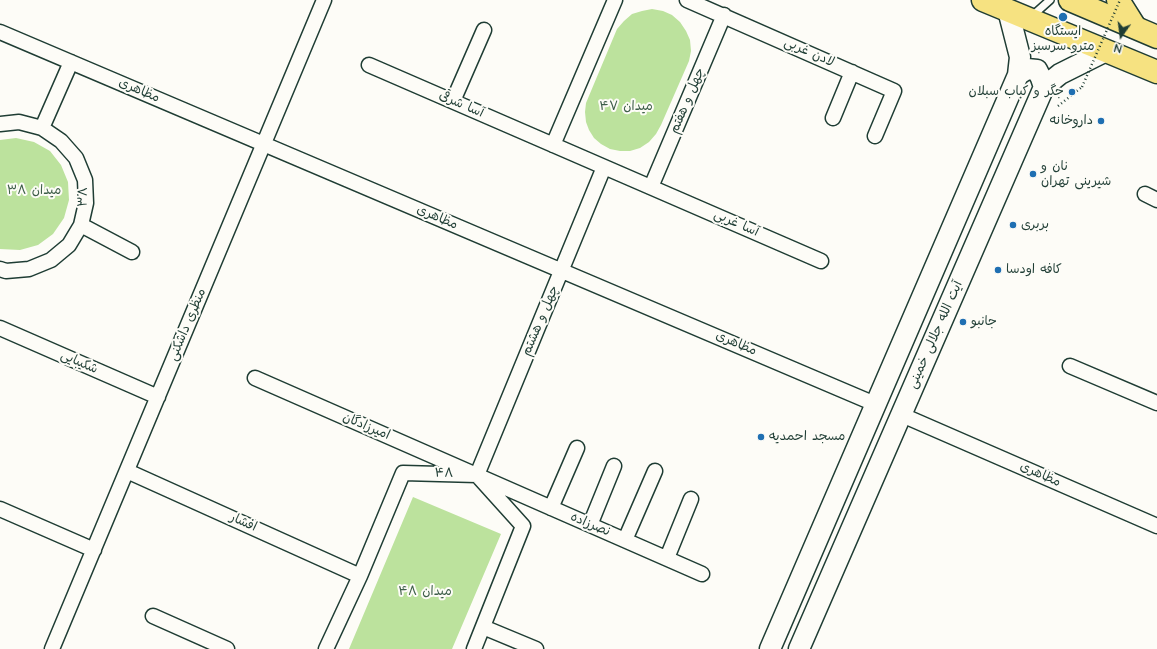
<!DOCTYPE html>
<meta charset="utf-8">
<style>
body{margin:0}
#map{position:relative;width:1157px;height:649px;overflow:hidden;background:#fdfcf7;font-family:"Architects Daughter",sans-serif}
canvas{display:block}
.north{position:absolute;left:1101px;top:16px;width:40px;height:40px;-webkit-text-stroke:3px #fdfcf7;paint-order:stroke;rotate:194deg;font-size:11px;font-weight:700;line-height:16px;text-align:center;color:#1f3d34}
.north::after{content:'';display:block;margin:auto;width:14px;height:18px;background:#1f3d34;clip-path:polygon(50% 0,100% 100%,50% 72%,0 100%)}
</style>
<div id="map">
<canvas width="1157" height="649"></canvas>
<div class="north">N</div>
</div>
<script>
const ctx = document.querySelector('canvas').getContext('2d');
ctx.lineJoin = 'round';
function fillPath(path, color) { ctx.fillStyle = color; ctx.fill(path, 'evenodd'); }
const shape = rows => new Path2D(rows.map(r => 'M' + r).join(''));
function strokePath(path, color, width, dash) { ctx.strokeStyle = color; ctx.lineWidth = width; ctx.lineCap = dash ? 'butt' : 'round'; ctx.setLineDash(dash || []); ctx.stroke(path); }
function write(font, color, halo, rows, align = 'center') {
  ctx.font = font + ' "Architects Daughter","Playpen Sans Arabic",sans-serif'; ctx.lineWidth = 4; ctx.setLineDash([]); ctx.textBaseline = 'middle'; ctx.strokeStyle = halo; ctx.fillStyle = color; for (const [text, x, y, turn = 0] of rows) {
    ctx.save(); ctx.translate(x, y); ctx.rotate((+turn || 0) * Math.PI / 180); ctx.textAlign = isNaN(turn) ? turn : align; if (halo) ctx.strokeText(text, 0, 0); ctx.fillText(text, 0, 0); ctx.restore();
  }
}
fillPath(shape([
 [652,9,663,11,672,15,680,22,686,31,690,40,691,51,689,61,661,125,656,134,649,142,640,148,630,151,620,151,610,149,601,144,594,138,589,130,586,122,585,112,586,103,617,29,624,21,632,14,642,11],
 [16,138,34,142,50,151,61,165,68,182,69,200,64,218,53,234,38,245,20,250,0,249,0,140],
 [413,497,501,534,452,649,349,649]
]), '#bce29d');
const service = shape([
 [1031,17,1050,0]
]);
const minor = shape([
 [687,0,894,91,875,136],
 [0,32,875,404],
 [369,65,821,261],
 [453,101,484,30],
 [833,118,852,72],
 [0,124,19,122,42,128,61,141,76,158,85,180,86,203,81,225,69,245,51,260,29,269,6,271,0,269],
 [42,128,71,62],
 [553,145,615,0],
 [651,187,724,15],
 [1145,194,1157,200],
 [81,225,132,252],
 [0,328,158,397],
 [1070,366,1157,403],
 [255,378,702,574],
 [902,415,1157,526],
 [127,471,360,576],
 [477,475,604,167],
 [551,508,577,448],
 [0,509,94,550],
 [590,525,614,466],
 [625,540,655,471],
 [667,558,691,499],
 [153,616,227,649],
 [483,627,536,649],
 [52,649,324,0],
 [326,649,360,576,403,473,477,475,523,526,474,649]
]);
const secondary = shape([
 [1018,75,1027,69,1037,70,1041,78,1044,87],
 [770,649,1018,75,1020,57,1008,10],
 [799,649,1044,87,1060,74,1106,51]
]);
const primary = shape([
 [1118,0,1135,27]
]);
const trunk = shape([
 [983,0,1157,72],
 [1070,0,1157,37]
]);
strokePath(service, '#1f3d34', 10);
strokePath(minor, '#1f3d34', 17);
strokePath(secondary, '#1f3d34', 23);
strokePath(primary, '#1f3d34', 25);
strokePath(trunk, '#1f3d34', 25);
strokePath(shape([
 [1058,106,1082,87]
]), '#1f3d34', 2.5, [1, 3]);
strokePath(service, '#fdfcf7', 7);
strokePath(minor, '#fdfcf7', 14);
strokePath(secondary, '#fdfcf7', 20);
strokePath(primary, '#f6e281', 22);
strokePath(trunk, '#f6e281', 22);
strokePath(shape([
 [1082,87,1120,0]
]), '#1f3d34', 2.5, [1, 3]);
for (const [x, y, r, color] of [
 [1063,17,5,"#1f6fb2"],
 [1072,92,4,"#1f6fb2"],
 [1101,121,4,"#1f6fb2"],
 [1033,174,4,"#1f6fb2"],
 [1013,225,4,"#1f6fb2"],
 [998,270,4,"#1f6fb2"],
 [963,322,4,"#1f6fb2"],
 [761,437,4,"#1f6fb2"]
]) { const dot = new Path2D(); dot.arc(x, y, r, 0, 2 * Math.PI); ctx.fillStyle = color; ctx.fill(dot); strokePath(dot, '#fdfcf7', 1.5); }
write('13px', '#1f3d34', '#fdfcf7', [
 ["ایستگاه",1063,32,"center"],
 ["مترو سرسبز",1063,47,"center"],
 ["جگر و کباب سبلان",1064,92,"right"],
 ["داروخانه",1093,121,"right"],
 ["نان و",1041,167],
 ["شیرینی تهران",1041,182],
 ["بربری",1021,225],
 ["کافه اودسا",1006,270],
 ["جانبو",971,322],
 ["مسجد احمدیه",769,437]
], 'left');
write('13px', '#1f3d34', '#fdfcf7', [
 ["لادن غربی",809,53,24],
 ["مظاهری",139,91,23],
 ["چهل و هفتم",688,101,-67],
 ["آسا شرقی",461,105,24],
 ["۳۸",84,197,-89],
 ["مظاهری",437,218,23],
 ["آسا غربی",736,224,24],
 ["چهل و هشتم",541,321,-67],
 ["منظری داشکنی",188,325,-67],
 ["آيت الله جلالى خمينى",936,335,-66],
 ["مظاهری",736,344,23],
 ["شکیبایی",79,363,24],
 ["امیرزادگان",366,427,23],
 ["۴۸",444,474,1],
 ["مظاهری",1040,475,24],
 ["افشار",243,523,24],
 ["نصرزاده",590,525,23]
]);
write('13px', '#3e5e49', '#fdfcf7', [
 ["میدان ۴۷",626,107],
 ["میدان ۳۸",34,191],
 ["میدان ۴۸",425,592]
]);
</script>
